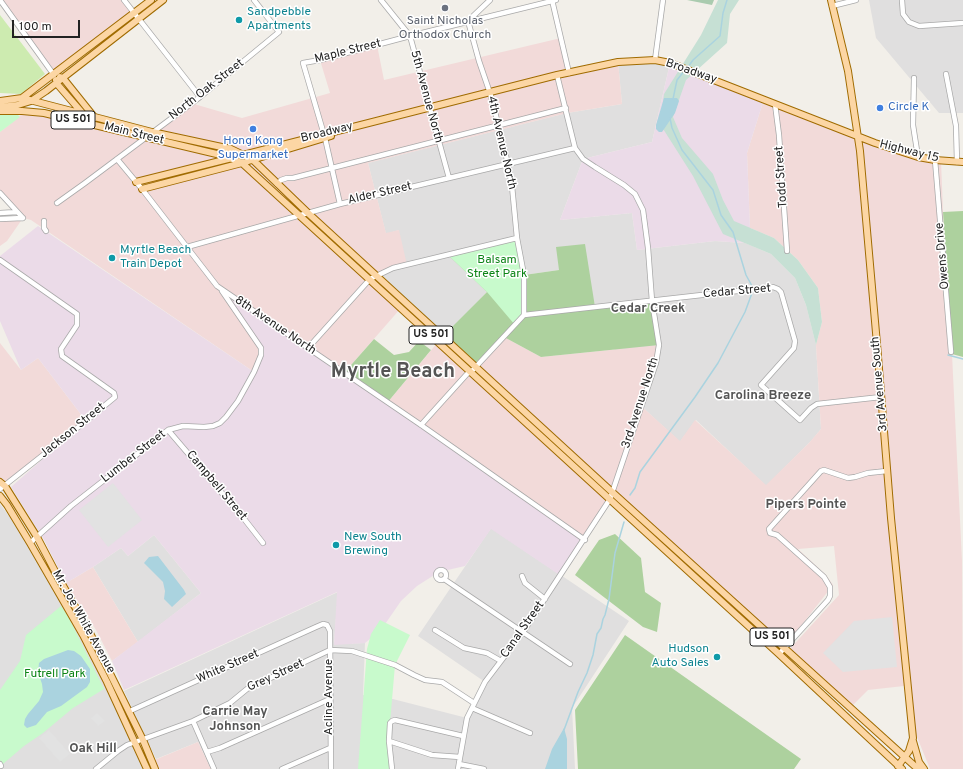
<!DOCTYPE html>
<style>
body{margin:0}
#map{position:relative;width:963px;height:769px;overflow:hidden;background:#f2efe9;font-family:Overpass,sans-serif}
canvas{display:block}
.scale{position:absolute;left:12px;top:20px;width:68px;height:18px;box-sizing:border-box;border:2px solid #222;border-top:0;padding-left:5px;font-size:12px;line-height:14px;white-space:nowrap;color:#222;-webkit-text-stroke:3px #fff;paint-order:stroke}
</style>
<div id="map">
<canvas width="963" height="769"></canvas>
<div class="scale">100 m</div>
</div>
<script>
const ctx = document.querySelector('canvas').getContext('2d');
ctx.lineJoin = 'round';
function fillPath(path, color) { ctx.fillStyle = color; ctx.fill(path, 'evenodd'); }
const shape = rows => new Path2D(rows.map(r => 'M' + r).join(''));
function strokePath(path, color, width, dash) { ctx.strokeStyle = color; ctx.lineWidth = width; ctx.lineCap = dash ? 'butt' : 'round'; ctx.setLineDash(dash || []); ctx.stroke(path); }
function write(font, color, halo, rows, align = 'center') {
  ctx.font = font + ' Overpass,sans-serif'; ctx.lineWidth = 3; ctx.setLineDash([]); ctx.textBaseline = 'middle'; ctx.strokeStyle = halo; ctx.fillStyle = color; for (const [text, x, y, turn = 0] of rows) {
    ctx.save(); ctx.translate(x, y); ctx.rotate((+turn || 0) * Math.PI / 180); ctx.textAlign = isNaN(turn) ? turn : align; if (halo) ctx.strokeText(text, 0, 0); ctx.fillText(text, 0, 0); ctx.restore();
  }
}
fillPath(shape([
 [869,0,963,0,963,113,939,113,876,38],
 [618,62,670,63,652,142,583,159,560,220,632,213,637,250,715,241,745,243,771,254,795,278,806,305,816,345,821,429,812,440,766,486,696,420,680,442,640,405,595,307,559,270,524,275,448,254,487,292,438,342,370,279,399,230,386,234,368,163,567,113,622,104],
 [0,504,30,543,83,635,146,769,0,769],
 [491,528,629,621,572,708,575,769,211,769,198,742,156,759,124,691,338,592,334,644,365,643,363,695,385,697,467,718,485,682,418,636],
 [154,535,201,593,138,642,93,567,121,548,128,556]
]), '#e0dfdf');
fillPath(shape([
 [0,0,124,0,134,14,54,75],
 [561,38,569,73,618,62,622,104,567,113,368,163,386,233,399,230,407,265,370,279,401,308,344,373,261,348,254,372,31,220,23,218,7,241,0,246,0,219,22,218,0,193,0,132,26,111,146,137,194,104,242,118,330,93,320,60,377,45,384,80],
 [764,99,857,136,941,161,943,212,952,354,962,561,963,769,930,769,911,722,904,686,868,690,850,708,788,651,839,595,834,546,798,549,826,575,833,585,779,654,610,500,585,540,387,403,438,342,471,372,504,337,541,357,659,345,656,363,640,405,680,441,695,420,766,485,809,443,821,429,816,345,822,322,818,288,798,260,774,238,750,228,747,153],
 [0,343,21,370,38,358,86,421,0,489],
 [93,567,138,642,112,661,96,630,66,583],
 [198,742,211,769,147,769,145,764]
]), '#f2dad9');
fillPath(shape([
 [670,63,764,99,747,153,750,228,745,243,715,241,637,250,632,213,560,220,583,159,652,142],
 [38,226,254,372,261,348,221,289,585,540,561,576,491,529,465,566,439,572,417,586,401,601,381,630,365,643,334,645,337,592,124,690,112,661,201,593,154,535,128,556,121,548,93,567,66,583,44,540,11,487,86,421,38,358,21,370,0,321,0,256]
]), '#ebdbe8');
fillPath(shape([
 [0,15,45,74,21,94,0,93]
]), '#cdebb0');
fillPath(shape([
 [963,211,963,357,952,354,943,212],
 [585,244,595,307,652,301,659,345,541,357,504,337,477,366,443,336,487,292,447,254,524,275,559,270,556,247],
 [374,339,394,355,409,352,419,341,431,350,387,403,344,373],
 [615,534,641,558,645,592,661,603,657,632,643,627,575,575,599,540],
 [625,635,801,759,794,769,578,769,575,710]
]), '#add19e');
fillPath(shape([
 [718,0,739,0,730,14,727,43,686,80,673,117,682,138,713,174,723,200,734,221,774,238,798,260,818,288,822,322,816,345,806,305,795,278,771,254,723,234,693,176,660,124,664,94,701,35]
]), '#c6e0d4');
fillPath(shape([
 [687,0,714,0,712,5]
]), '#aacbaf');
fillPath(shape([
 [0,111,14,111,20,117,0,132],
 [517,238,524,275,524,315,515,325,487,292,447,254],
 [61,606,68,616,104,689,73,708,43,733,24,746,3,764,0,761,0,690,20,661,26,635],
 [380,620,410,635,395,665,390,723,392,769,358,769,367,649,371,634]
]), '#c8facc');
fillPath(shape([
 [113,483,142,520,108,547,79,510],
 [892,617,897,667,843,672,823,653,854,621],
 [97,713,105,721,98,726,91,718],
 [49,730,70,754,60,762,39,738]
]), '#e2e2e2');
fillPath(shape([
 [664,98,677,98,679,101,675,113,662,132,659,132,656,129,656,125],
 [158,556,184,590,186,594,172,607,164,599,165,591,163,582,144,563,149,557],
 [68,650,74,651,81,656,90,669,90,682,87,687,61,706,47,712,36,725,27,728,24,725,25,719,28,714,39,701,43,692,42,684,38,672,39,663,44,659],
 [564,728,567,739,567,769,545,769,552,749]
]), '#aad3df');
strokePath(shape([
 [688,67,693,60,720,36,723,13,727,0],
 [673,99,677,80,685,70],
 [670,118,672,128,682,150,713,190,721,215,733,232,746,275,752,286],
 [948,355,963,359],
 [630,495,635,488,640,472,695,397,718,363,745,312,752,293],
 [564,730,578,692,587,673,593,655,597,634,601,628,603,619,605,615,609,599,615,553,624,522]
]), '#aad3df', 1.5);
const minor = shape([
 [0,0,54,75],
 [124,0,200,97],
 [381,0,410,36,449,178],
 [490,0,468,21,479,61,491,96,508,164,512,186,517,238,524,275,524,315],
 [552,0,569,73],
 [902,0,903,14,909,22,919,26,963,23],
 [832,6,856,0],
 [655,60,663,0],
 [946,74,956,126,957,162],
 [914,78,913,125,918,157],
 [775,104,779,135,787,251],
 [117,159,142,189,217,286,421,425,585,540],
 [935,160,951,352],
 [277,184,281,180,287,178,293,178,566,108],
 [0,193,23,218],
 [57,203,85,183,200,97,279,32,254,0],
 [340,204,325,138,303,63,320,60,410,36,556,0],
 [0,213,17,212],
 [0,219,23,218],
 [44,221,44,228,46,231],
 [187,247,340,204,575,148],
 [0,260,77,314,77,325,61,349,62,356,114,393,115,397,86,421,0,489],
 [308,348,370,279,393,268,517,238],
 [421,425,467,374,471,372,524,315,773,287,778,289,781,292,795,341,794,348,761,385,800,420,811,408,817,404,881,397],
 [168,430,245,520,263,543],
 [30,543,71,506,168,430,183,426,204,427,213,426,220,423,226,417,238,401,254,372,261,355,261,348,222,291],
 '436 575a5 5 0 1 1 10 0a5 5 0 1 1-10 0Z',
 [522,576,525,583,545,599],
 [444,579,570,664],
 [435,630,464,648,487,653,501,661],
 [779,654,828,600,830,596,830,587,824,577,777,535,770,533,769,529,821,471,824,470,848,478,855,477,868,473,887,471],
 [472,708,530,733],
 [130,711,316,627,323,624,327,625,330,631,331,769],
 [193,721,214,769],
 [389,741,432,755,460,757],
 [207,752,220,748,330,699],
 [0,764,1,766],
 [459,764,484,769],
 [96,769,118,751,127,745,193,721,230,703,247,689,330,650,352,651,395,665,414,675,425,680,442,682,474,703],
 [282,769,330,748],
 [392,769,389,741,390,723,392,721,395,720,463,736],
 [458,769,467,718,485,682,523,632,610,499,656,363,659,345,652,301,648,248,643,210,635,194,624,185,595,167,583,159,575,148,557,75]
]);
const major = shape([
 [831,0,848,71,860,151,877,344,891,518,913,738,909,751,898,766],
 [60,77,63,78,95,118],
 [56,80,58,85,84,115],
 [22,98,152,132,231,149,252,159,309,214,612,492,918,769],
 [0,101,22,98,151,0],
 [0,107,18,105,31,101,46,91,163,0],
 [0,111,22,111,44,113,225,156,242,163,779,654,902,769],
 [243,155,557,75,618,62,655,60,670,63,875,143,918,157,935,160,963,162],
 [136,182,232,158],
 [142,189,242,163,331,136],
 [0,482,5,486,37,537,58,577,89,631,143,740,155,769],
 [0,496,7,505,30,543,83,635,107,682,147,769],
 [913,741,919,762,924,769]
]);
strokePath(minor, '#a9a9a9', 6);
strokePath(major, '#a06b00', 8);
strokePath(minor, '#fff', 4.5);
strokePath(major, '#fcd6a4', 6);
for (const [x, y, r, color] of [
 [445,8,4,"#6b7280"],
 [239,20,4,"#0f9aa8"],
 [880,108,4,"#3f7fe0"],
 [253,129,4,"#3f7fe0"],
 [112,258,4,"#0f9aa8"],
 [336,545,4,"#0f9aa8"],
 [717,657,4,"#0f9aa8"]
]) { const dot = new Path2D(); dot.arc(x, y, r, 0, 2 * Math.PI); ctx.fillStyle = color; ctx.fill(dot); strokePath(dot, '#fff', 1.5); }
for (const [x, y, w] of [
 [73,120,44],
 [431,335,44],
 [772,637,44]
]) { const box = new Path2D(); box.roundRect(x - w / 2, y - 9, w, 18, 3); ctx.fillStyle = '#fff'; ctx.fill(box); strokePath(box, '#222', 1); }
write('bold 11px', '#222', null, [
 ["US 501",73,120],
 ["US 501",431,335],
 ["US 501",772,637]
]);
write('12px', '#0d838f', '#fff', [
 ["Sandpebble",247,13],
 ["Apartments",247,27],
 ["Myrtle Beach",120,251],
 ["Train Depot",120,265],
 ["New South",344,538],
 ["Brewing",344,552],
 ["Hudson",709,650,"right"],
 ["Auto Sales",709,664,"right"]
], 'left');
write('12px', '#5b616d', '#fff', [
 ["Saint Nicholas",445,22],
 ["Orthodox Church",445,36]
]);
write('12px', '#222', '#fff', [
 ["Maple Street",348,52,-14],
 ["Broadway",691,72,19],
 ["North Oak Street",207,90,-38],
 ["5th Avenue North",426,97,75],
 ["Broadway",327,133,-14],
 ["Main Street",134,134,14],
 ["4th Avenue North",501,143,77],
 ["Highway 15",909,152,14],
 ["Todd Street",782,177,-94],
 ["Alder Street",380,194,-13],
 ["Owens Drive",943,256,-95],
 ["Cedar Street",737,292,-5],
 ["8th Avenue North",275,326,34],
 ["3rd Avenue South",880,384,-95],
 ["3rd Avenue North",641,403,-72],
 ["Jackson Street",73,431,-39],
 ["Lumber Street",134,457,-38],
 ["Campbell Street",216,486,50],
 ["Mr. Joe White Avenue",83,622,61],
 ["Canal Street",523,630,-55],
 ["White Street",228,667,-24],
 ["Grey Street",276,676,-25],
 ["Acline Avenue",330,697,-90]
]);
write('12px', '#366cbe', '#fff', [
 ["Circle K",888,108],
 ["Hong Kong",253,142,"center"],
 ["Supermarket",253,156,"center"]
], 'left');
write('12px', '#0c8416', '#fff', [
 ["Balsam",497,261],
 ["Street Park",497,275],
 ["Futrell Park",55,675]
]);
write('bold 13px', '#555', '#fff', [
 ["Cedar Creek",648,309],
 ["Carolina Breeze",763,396],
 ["Pipers Pointe",806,505],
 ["Carrie May",235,712],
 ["Johnson",235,727],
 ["Oak Hill",93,749]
]);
write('bold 20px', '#555', '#fff', [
 ["Myrtle Beach",393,373]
]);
</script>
